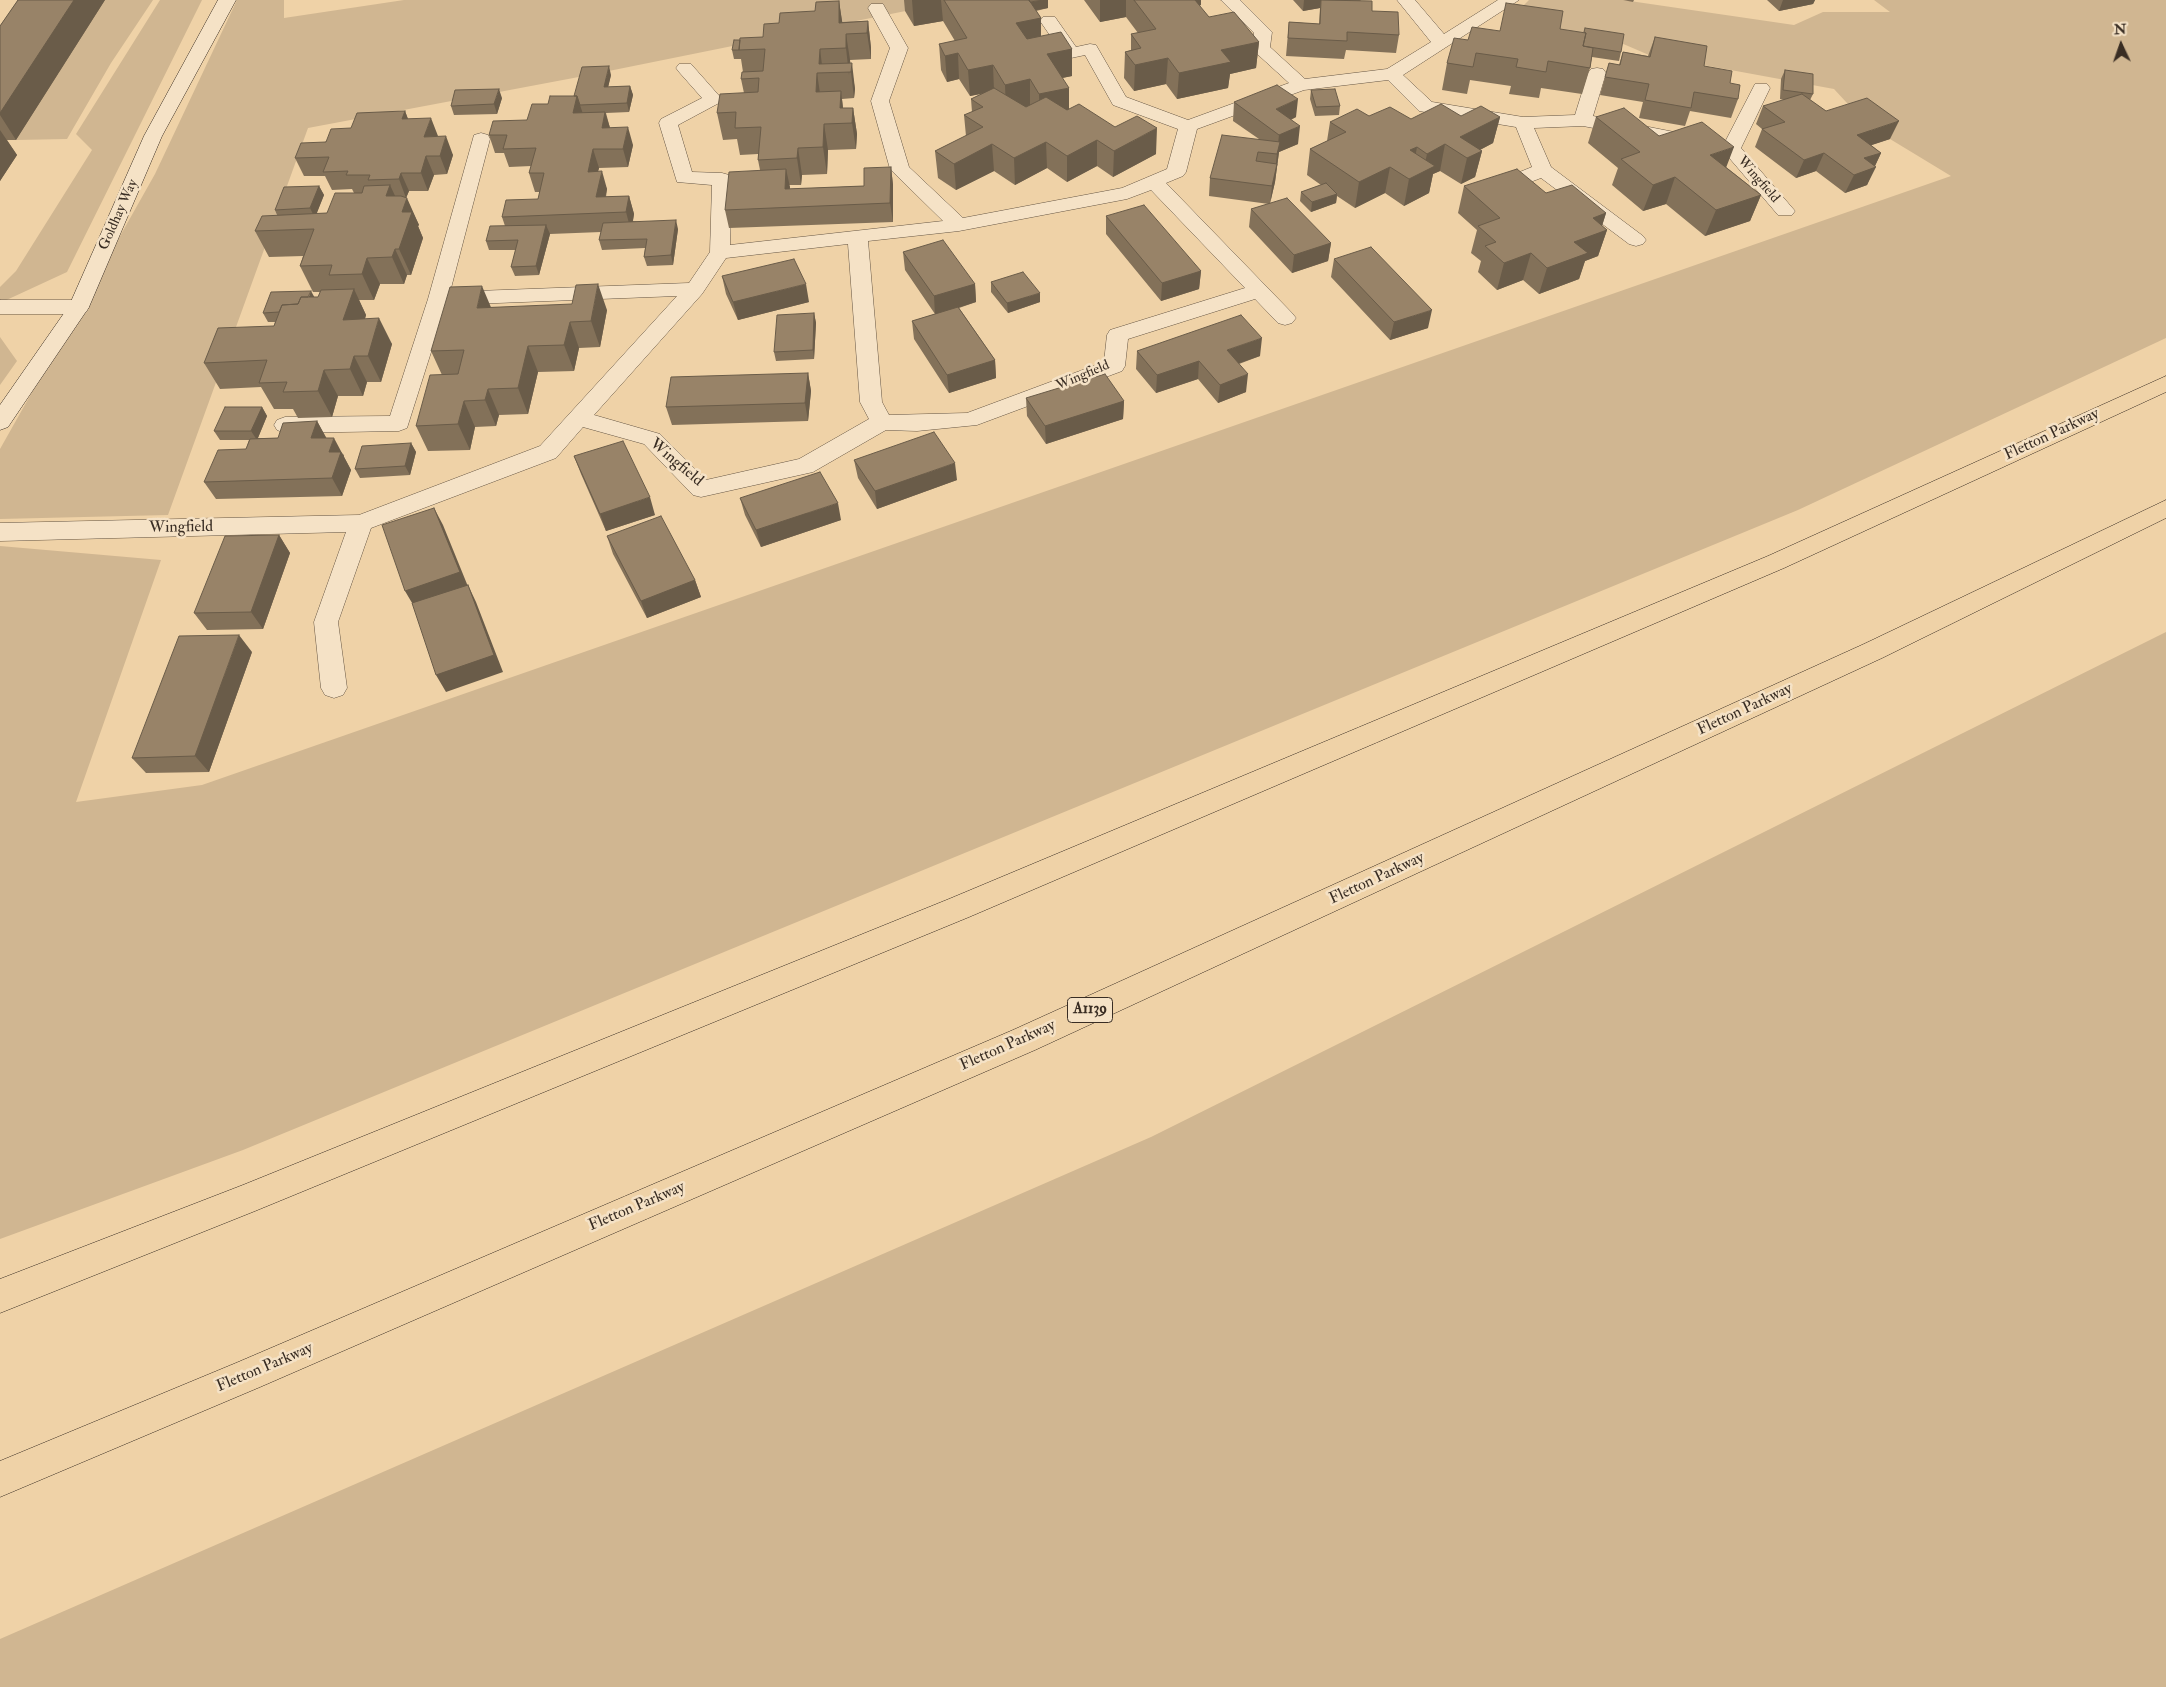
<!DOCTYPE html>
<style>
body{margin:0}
#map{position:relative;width:2166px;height:1687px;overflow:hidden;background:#efd2a7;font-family:"IM FELL Double Pica",serif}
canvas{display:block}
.north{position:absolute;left:2096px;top:20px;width:50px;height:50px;-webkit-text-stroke:4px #f5e2c6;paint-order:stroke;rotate:357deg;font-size:14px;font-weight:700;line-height:20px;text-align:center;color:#392d23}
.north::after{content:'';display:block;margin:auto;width:18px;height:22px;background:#392d23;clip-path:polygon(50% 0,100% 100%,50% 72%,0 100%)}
</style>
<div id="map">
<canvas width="2166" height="1687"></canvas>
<div class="north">N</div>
</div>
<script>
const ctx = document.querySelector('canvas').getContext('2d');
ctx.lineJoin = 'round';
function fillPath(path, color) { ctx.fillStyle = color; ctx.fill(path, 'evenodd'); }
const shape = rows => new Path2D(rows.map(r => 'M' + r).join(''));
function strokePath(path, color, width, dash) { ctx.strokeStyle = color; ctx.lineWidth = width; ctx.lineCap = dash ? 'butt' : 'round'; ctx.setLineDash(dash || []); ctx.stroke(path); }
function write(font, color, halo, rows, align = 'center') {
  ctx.font = font + ' "IM FELL Double Pica",serif'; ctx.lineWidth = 5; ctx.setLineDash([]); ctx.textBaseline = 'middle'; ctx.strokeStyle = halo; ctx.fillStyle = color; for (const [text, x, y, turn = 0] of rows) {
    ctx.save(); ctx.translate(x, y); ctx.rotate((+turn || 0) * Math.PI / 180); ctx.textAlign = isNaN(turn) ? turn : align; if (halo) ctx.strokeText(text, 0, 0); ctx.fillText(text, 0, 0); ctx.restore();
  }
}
fillPath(shape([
 [105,0,153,0,111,63,67,139,16,140],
 [160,0,202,0,67,272,0,303,0,287,16,271,92,150,76,134],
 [237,0,284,0,284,18,404,0,960,0,584,76,308,128,168,515,0,519,0,449,155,174],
 [1529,0,1623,0,1794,25,1823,12,1890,12,1874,0,2166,0,2166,338,1798,510,243,1150,0,1239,0,546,161,560,76,802,202,785,1951,176,1890,139,1859,116,1834,89,1649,55,1621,43,1500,29],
 [0,337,17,361,0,385],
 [2166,632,2166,1687,0,1687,0,1639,1151,1137]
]), '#d0b691');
const street = shape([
 [1221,0,1240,0,1272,32,1270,47,1305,79,1387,69,1431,42,1397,0,1415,0,1444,34,1498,0,1519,0,1403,75,1432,102,1523,117,1575,115,1588,73,1591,69,1597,68,1603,69,1606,73,1593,116,1725,142,1755,84,1767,84,1770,88,1741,148,1795,211,1792,215,1778,215,1725,153,1583,126,1534,128,1551,167,1643,236,1646,240,1643,244,1636,246,1629,244,1541,178,1499,194,1485,194,1482,190,1485,186,1532,167,1516,127,1419,111,1388,80,1304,90,1197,129,1186,172,1183,176,1166,183,1292,313,1296,318,1292,323,1285,325,1278,323,1255,299,1128,339,1125,366,1122,371,977,425,917,431,886,430,813,472,701,497,693,495,644,444,583,427,556,458,371,528,338,622,347,688,343,695,334,698,325,695,321,688,314,622,346,532,0,541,0,523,359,515,540,446,677,296,446,305,407,428,399,431,285,433,277,430,274,425,277,420,285,417,390,416,428,299,474,135,481,133,488,135,490,139,450,292,689,283,710,252,712,185,677,182,659,123,661,119,702,98,679,72,676,68,679,64,691,64,722,99,719,103,678,125,692,172,722,173,729,175,732,179,730,245,943,221,890,169,871,101,890,48,868,8,871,4,883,4,908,48,889,101,909,167,963,218,1122,188,1167,169,1178,129,1113,105,1085,55,1071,58,1065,57,1040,21,1043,17,1055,17,1076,47,1090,44,1096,45,1126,97,1188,120,1289,83,1255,52,1252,48,1254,33,1221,0],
 [1151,190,1245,288,1110,330,1107,335,1104,362,967,413,889,415,882,402,868,241,959,231,1127,199,1151,190],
 [848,244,860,402,869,419,799,459,706,480,660,434,594,415,702,294,726,258,848,244],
 [0,300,79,300,86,302,89,307,86,312,79,314,0,314,0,300]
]);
const secondary = shape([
 [218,0,236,0,162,136,89,307,8,427,0,430,0,405,69,306,144,136,218,0]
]);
const highway = shape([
 [2166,376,2166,392,1784,568,969,917,255,1211,0,1313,0,1279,243,1185,949,899,1768,556,2166,376],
 [2166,500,2166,518,1882,658,1035,1050,260,1387,0,1497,0,1461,236,1363,1013,1030,1864,644,2166,500]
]);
strokePath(street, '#665644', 1);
strokePath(secondary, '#392d23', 1);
strokePath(highway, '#392d23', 1);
fillPath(street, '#f5e2c6');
fillPath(secondary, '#f5e2c6');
fillPath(highway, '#efd2a7');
fillPath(shape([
 [18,0,105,0,16,140,7,140,17,155,0,181,0,26],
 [904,0,1048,0,1048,8,1036,11,1041,18,1041,36,1072,49,1072,76,1062,78,1069,109,1156,154,1113,177,1097,166,1067,182,1047,168,1015,185,994,171,956,190,938,178,935,151,966,136,964,115,972,112,971,99,981,94,970,96,959,79,947,82,941,70,939,44,955,41,943,21,914,26,905,11],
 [1084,0,1201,0,1201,5,1199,6,1209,17,1259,42,1256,68,1230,74,1228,88,1177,99,1166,84,1134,91,1124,78,1125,52,1131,50,1131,34,1138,33,1126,17,1100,22],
 [1293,0,1360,0,1399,35,1396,53,1346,50,1344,59,1286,56,1289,22,1319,24,1320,8,1303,11],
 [1623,0,1634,0,1633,2],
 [1767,0,1815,0,1813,4,1779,11],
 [839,1,842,22,868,21,871,48,871,59,850,60,855,89,854,98,842,99,843,108,853,108,857,134,856,149,828,150,827,174,802,175,801,185,789,185,790,189,864,186,891,167,893,185,893,222,729,228,725,210,760,170,758,160,758,154,740,155,737,139,723,140,717,113,744,93,741,79,743,72,741,59,734,59,732,50,740,40,763,37,779,23,815,11],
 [1560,29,1621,52,1619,61,1592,57,1590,68,1582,94,1541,88,1539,98,1509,94,1511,86,1470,80,1467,94,1442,90,1447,63,1468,40,1500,31],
 [1655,37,1704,66,1730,83,1738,99,1731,118,1690,111,1685,126,1639,118,1643,102,1600,95,1609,63,1619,65,1623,52,1648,56],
 [1785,70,1813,94,1810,100,1826,111,1890,139,1871,145,1881,153,1875,166,1867,185,1845,193,1816,171,1796,178,1755,147,1762,129,1756,124,1763,106,1784,100,1780,99,1781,79],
 [611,75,608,87,630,86,633,95,629,112,606,113,610,128,633,145,628,167,599,168,598,171,607,189,606,197,629,196,634,214,633,221,678,229,673,265,647,266,644,257,645,248,602,250,599,240,601,232,550,234,539,275,515,276,511,267,516,250,489,250,486,241,505,226,502,217,538,199,540,192,535,192,529,173,531,166,509,167,504,153,495,153,489,135,527,120,548,104,574,96],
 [1311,90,1340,106,1339,115,1315,116,1310,99],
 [502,98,497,114,454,115,451,106],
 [1234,102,1296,117,1291,120,1298,144,1279,152,1275,182,1270,203,1331,243,1328,261,1292,273,1249,227,1251,209,1269,204,1209,196,1210,178,1259,139,1233,121],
 [405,111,408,119,438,137,453,155,447,174,434,175,428,191,409,191,406,198,419,225,418,226,423,238,411,275,407,275,404,284,380,284,374,300,359,300,366,315,365,319,392,344,381,382,367,382,363,396,338,396,332,417,298,418,293,409,274,409,261,387,220,389,204,363,274,326,275,322,268,322,263,313,314,297,318,297,320,292,313,292,300,266,303,256,269,257,255,231,277,215,275,210,319,186,324,195,316,214,327,213,354,193,352,189,332,190,325,176,304,176,295,158,351,128],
 [1369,116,1411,119,1461,116,1500,117,1493,143,1480,150,1482,151,1475,177,1461,184,1440,171,1433,174,1429,193,1404,206,1385,193,1355,208,1337,196,1336,203,1311,212,1300,201,1301,192,1321,185,1307,175,1310,149,1327,141,1330,122],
 [1596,117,1659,136,1726,167,1761,195,1750,221,1705,236,1666,204,1643,211,1612,185,1618,168,1588,143],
 [1464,186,1546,193,1606,213,1602,226,1607,230,1598,256,1585,261,1579,279,1539,294,1523,280,1497,290,1478,272,1481,261,1471,253,1477,230,1458,213],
 [1106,216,1201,271,1199,289,1161,301,1106,234],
 [903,252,975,284,976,302,959,308,995,360,996,378,949,393,914,339,912,321,935,314,905,270],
 [1334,259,1428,328,1390,340,1331,277],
 [722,276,809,302,738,320,726,294],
 [991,282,1040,302,1008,313,991,292],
 [491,307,607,310,600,347,579,348,574,371,538,372,528,414,499,415,496,426,475,427,470,450,428,451,416,426,442,375,431,351],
 [814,313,816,323,814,359,776,361,774,352],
 [1137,351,1260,356,1239,364,1246,392,1218,403,1198,379,1156,393,1136,369],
 [808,373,811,391,808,421,672,425,666,407],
 [1026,398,1124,401,1123,419,1046,444,1027,416],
 [262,407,267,416,258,438,278,438,317,421,326,438,344,455,344,457,351,470,342,496,216,499,204,482,246,449,249,440,220,440,214,431],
 [411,443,416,452,410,475,360,478,355,469],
 [574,456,655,515,606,531,581,474],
 [854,460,957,480,877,509,858,478],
 [740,498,841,520,761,547,745,515],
 [279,535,290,553,263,629,207,630,194,613],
 [607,536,695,580,701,597,647,618,613,554],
 [252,652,209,772,146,773,132,758]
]), '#837159');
fillPath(shape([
 [74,0,105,0,16,140,0,115,0,113],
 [912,0,941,0,943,21,914,26],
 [1044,0,1048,0,1048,8,1026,12,1026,3],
 [1100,0,1126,0,1126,17,1100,22],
 [1181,0,1201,0,1201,5,1180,9],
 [1304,0,1321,0,1320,8,1303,11],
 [1783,0,1815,0,1813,4,1779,11],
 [839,1,843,27,839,23],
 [1041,18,1041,44,1017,49,1016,23],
 [868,21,871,48,871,59,867,33],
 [846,34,850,60,849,75,846,48],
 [1259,42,1256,68,1230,74,1228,88,1177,99,1179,73,1221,50],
 [820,49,823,73,819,64],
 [1072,49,1072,76,1047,81,1047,54],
 [958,53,959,79,947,82,945,56],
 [1168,58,1166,84,1134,91,1135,65],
 [852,63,855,89,854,98,851,72],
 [993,65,994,91,970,96,968,70],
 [609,66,611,75,606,96,604,87],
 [817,73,821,100,816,92],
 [1030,79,1030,106,1006,111,1005,85],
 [630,86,633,95,629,112,627,103],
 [1069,88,1069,114,1040,120,1039,94],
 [499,89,502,98,497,114,494,104],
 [841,91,844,117,840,108],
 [577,96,583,114,573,113],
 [1298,99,1296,117,1274,127,1276,109],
 [853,108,857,134,856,149,852,123],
 [405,111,412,130,402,119],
 [605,112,611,131,602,128],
 [1500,117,1493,143,1466,157,1460,137],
 [431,118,438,136,424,137],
 [1899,121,1890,139,1848,153,1857,135],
 [824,124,828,150,827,174,823,147],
 [1300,126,1298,144,1279,152,1275,182,1270,204,1272,186,1275,172,1279,135],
 [628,127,633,145,628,167,623,149],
 [1157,128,1156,154,1113,177,1114,151],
 [0,130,17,155,0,181],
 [446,136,453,155,447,174,440,156],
 [1097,140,1097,166,1067,182,1067,156],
 [1046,142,1047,168,1015,185,1014,158],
 [992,144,994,171,956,190,954,164],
 [1445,144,1440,171,1433,174,1429,193,1404,206,1409,179,1423,172,1427,154],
 [1417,147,1412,174,1410,150],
 [1734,147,1724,173,1710,155],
 [798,148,802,175,801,185,797,158],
 [593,149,599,168,593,190,588,172],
 [1482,151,1475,177,1461,184,1467,158],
 [1824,153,1816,171,1796,178,1804,160],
 [1881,153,1874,168,1876,167,1867,185,1845,193,1854,175,1864,158],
 [426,156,434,175,428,191,421,173],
 [891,167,893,185,893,222,890,203],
 [1390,167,1385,193,1355,208,1359,182],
 [786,169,790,187,788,207,785,189],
 [602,171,607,189,602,213,596,197],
 [401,173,409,191,406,198,399,179],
 [1675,177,1666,204,1643,211,1653,185],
 [390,185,402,211,386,196],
 [319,186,324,195,315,218,310,208],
 [1337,194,1336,203,1311,212,1312,202],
 [1761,195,1750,221,1705,236,1716,210],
 [629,196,634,214,631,231,626,212],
 [407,198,419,225,418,226,423,238,411,275,399,249,402,212],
 [1606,213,1600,232,1607,230,1598,256,1585,261,1579,279,1539,294,1547,268,1574,242,1593,218],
 [676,220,678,229,673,265,671,255],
 [546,225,550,234,539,275,536,266],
 [1331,243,1328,261,1292,273,1294,255],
 [395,249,407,275,404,284,392,257],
 [1531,253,1523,280,1497,290,1504,263],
 [367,258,380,284,374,300,362,274],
 [1201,271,1199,289,1161,301,1162,283],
 [598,284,607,310,600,347,591,321],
 [806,284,809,302,738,320,733,302],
 [975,284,976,302,935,315,934,296],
 [482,286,493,312,477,308],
 [354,289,366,315,356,346,343,320],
 [311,291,316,300,303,312],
 [1040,293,1040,302,1008,313,1007,303],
 [1432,310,1428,328,1390,340,1394,322],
 [814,313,816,323,814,359,813,350],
 [379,318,392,344,381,382,368,356],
 [570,322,579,348,574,371,564,345],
 [1262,338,1260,356,1225,368,1227,350],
 [528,346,538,372,528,414,518,388],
 [354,356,367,382,363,396,350,369],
 [995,360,996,378,949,393,947,375],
 [1199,361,1198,379,1156,393,1157,375],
 [324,370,338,396,332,417,318,391],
 [808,373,811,391,808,421,805,403],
 [1248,374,1246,392,1218,403,1220,385],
 [488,389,499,415,496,426,485,400],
 [464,401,475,427,470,450,458,424],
 [1124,401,1123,419,1046,444,1045,426],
 [262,407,267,416,257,440,251,431],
 [317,421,327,439,311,438],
 [334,438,351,470,342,496,332,478,329,452],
 [411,443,416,452,410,475,405,466],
 [955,463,957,480,877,509,875,491],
 [650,497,655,515,606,531,600,514],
 [838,503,841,520,761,547,756,530],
 [434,508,443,525,469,589,415,608,405,591],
 [279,535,290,553,263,629,251,612],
 [695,580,701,597,647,618,641,601],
 [468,585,476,602,503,672,446,692,436,675],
 [239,635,252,652,209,772,195,756]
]), '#6a5c49');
const building = shape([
 [18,0,74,0,0,113,0,26,18,0],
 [944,0,1029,0,1041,18,1016,23,1027,39,1061,32,1072,49,1047,54,1069,88,1039,94,1030,79,1005,85,993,65,968,70,958,53,945,56,939,44,967,38,944,0],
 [1029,0,1044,0,1030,2,1029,0],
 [1134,0,1195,0,1209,17,1234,12,1259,42,1221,50,1231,62,1179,73,1168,58,1135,65,1125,52,1141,48,1131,34,1156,29,1134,0],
 [1321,0,1372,1,1372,11,1398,12,1399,35,1347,32,1347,41,1288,38,1289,22,1320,24,1321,0],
 [839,1,839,23,868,21,867,33,846,34,846,48,820,49,819,64,852,63,851,72,817,73,816,92,841,91,840,108,853,108,852,123,824,124,823,147,798,148,797,158,758,160,761,127,735,128,736,112,717,113,720,94,758,92,759,78,741,79,742,72,763,71,765,49,739,50,740,38,763,37,764,24,779,23,780,13,815,11,816,2,839,1],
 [1506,3,1563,11,1560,29,1586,33,1583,46,1593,48,1590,68,1548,61,1546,72,1516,67,1518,59,1476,53,1473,67,1447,63,1454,38,1468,40,1472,27,1500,31,1506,3],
 [1585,28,1624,34,1621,52,1583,46,1586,33,1584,32,1585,28],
 [1655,37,1707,46,1704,66,1732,71,1730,83,1740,85,1738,99,1694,92,1691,108,1645,100,1649,84,1605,77,1609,63,1620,65,1623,52,1650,57,1655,37],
 [734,40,740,40,739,50,732,50,734,40],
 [609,66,604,87,630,86,627,103,580,105,577,96,574,96,582,67,609,66],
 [1785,70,1813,74,1813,94,1783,90,1785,70],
 [1277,85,1298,99,1276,109,1300,126,1279,135,1234,102,1277,85],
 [994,88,1026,107,1046,97,1067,110,1079,104,1115,127,1137,116,1157,128,1114,151,1097,140,1067,156,1046,142,1014,158,992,144,954,164,935,151,983,127,964,115,983,107,971,99,994,88],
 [499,89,494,104,451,106,455,90,499,89],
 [1335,89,1340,106,1316,107,1311,90,1335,89],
 [1802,94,1826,111,1867,98,1899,121,1857,135,1881,153,1864,158,1876,167,1854,175,1824,153,1804,160,1762,129,1785,122,1763,106,1802,94],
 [550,96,577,96,573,113,605,112,602,128,628,127,623,149,593,149,588,172,602,171,596,197,629,196,626,212,502,217,506,200,538,199,544,173,529,173,536,148,503,149,507,135,489,135,493,121,527,120,532,104,548,104,550,96],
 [1441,104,1461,116,1481,106,1500,117,1460,137,1482,151,1467,158,1445,144,1427,154,1417,147,1410,150,1435,166,1409,179,1390,167,1359,182,1310,149,1346,132,1330,122,1357,109,1369,116,1390,107,1411,119,1441,104],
 [1624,108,1659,136,1702,122,1734,147,1710,155,1761,195,1716,210,1675,177,1653,185,1621,159,1640,152,1596,117,1624,108],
 [405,111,402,119,431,118,424,137,446,136,440,156,426,156,421,173,401,173,399,179,368,180,370,175,346,175,348,171,323,172,329,157,295,158,301,143,326,142,331,129,351,128,357,113,405,111],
 [1222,135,1280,142,1277,154,1258,152,1256,161,1277,164,1272,186,1210,178,1222,135],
 [891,167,890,203,725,210,729,172,786,169,785,189,864,186,864,168,891,167],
 [1517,169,1546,193,1572,185,1606,213,1593,218,1607,230,1574,242,1588,253,1547,268,1531,253,1504,263,1485,246,1496,242,1478,226,1500,218,1464,186,1517,169],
 [1326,183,1337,194,1312,202,1301,192,1326,183],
 [390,185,386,196,401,196,407,198,402,212,412,212,399,249,395,249,392,257,367,258,362,274,329,275,332,265,300,266,314,229,255,231,262,216,327,213,335,193,362,193,364,186,390,185],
 [319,186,310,208,275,210,284,187,319,186],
 [1287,198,1331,243,1294,255,1251,209,1287,198],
 [1144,205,1201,271,1162,283,1106,216,1144,205],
 [676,220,671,255,644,257,647,239,599,240,603,223,676,220],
 [546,225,536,266,511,267,518,240,486,241,490,226,546,225],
 [943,240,975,284,934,296,903,252,943,240],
 [1371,247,1432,310,1394,322,1334,259,1371,247],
 [794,259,806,284,733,302,722,276,794,259],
 [1023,272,1040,293,1007,303,991,282,1023,272],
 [598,284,591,321,570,322,564,345,528,346,518,388,488,389,485,400,464,401,458,424,416,426,430,375,458,374,464,350,431,351,450,287,482,286,477,308,572,304,576,285,598,284],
 [354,289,343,320,379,318,368,356,354,356,350,369,324,370,318,391,283,392,287,382,259,383,267,360,204,363,218,328,274,326,282,305,298,304,301,297,318,297,321,290,354,289],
 [311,291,308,297,301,297,298,304,282,305,279,312,263,313,271,292,311,291],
 [958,307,995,360,947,375,912,321,958,307],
 [814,313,813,350,774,352,777,315,814,313],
 [1241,315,1262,338,1227,350,1248,374,1220,385,1199,361,1157,375,1137,351,1241,315],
 [808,373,805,403,666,407,671,377,808,373],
 [1105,374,1124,401,1045,426,1026,398,1105,374],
 [225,407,262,407,251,431,214,431,225,407],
 [317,421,311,438,334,438,329,452,341,452,332,478,204,482,218,450,246,449,250,439,278,438,283,423,317,421],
 [934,432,955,463,875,491,854,460,934,432],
 [623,441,650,497,600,514,574,456,623,441],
 [411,443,405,466,355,469,362,446,411,443],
 [820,472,838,503,756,530,740,498,820,472],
 [434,508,460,572,405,591,382,525,434,508],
 [661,516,695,580,641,601,607,536,661,516],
 [279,535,251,612,194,613,225,536,279,535],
 [468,585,494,655,436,675,412,603,468,585],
 [239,635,195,756,132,758,179,636,239,635]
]);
fillPath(building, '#988368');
strokePath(building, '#6a5c49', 1);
write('14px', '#392d23', '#f5e2c6', [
 ["Wingfield",1758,180,49],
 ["Goldhay Way",119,215,-66],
 ["Wingfield",1083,376,-23]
]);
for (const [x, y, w] of [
 [1090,1010,45]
]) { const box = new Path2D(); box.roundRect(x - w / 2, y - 12.5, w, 25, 4); ctx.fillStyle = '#f5e2c6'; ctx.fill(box); strokePath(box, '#392d23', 1); }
write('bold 15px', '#392d23', null, [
 ["A1139",1090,1010]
]);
write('16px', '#392d23', '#f5e2c6', [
 ["Fletton Parkway",2052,435,-25],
 ["Wingfield",676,463,40],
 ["Wingfield",181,528,-1],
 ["Fletton Parkway",1745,710,-25],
 ["Fletton Parkway",1377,879,-25],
 ["Fletton Parkway",1008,1046,-24],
 ["Fletton Parkway",637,1207,-23],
 ["Fletton Parkway",265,1368,-23]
]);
</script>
